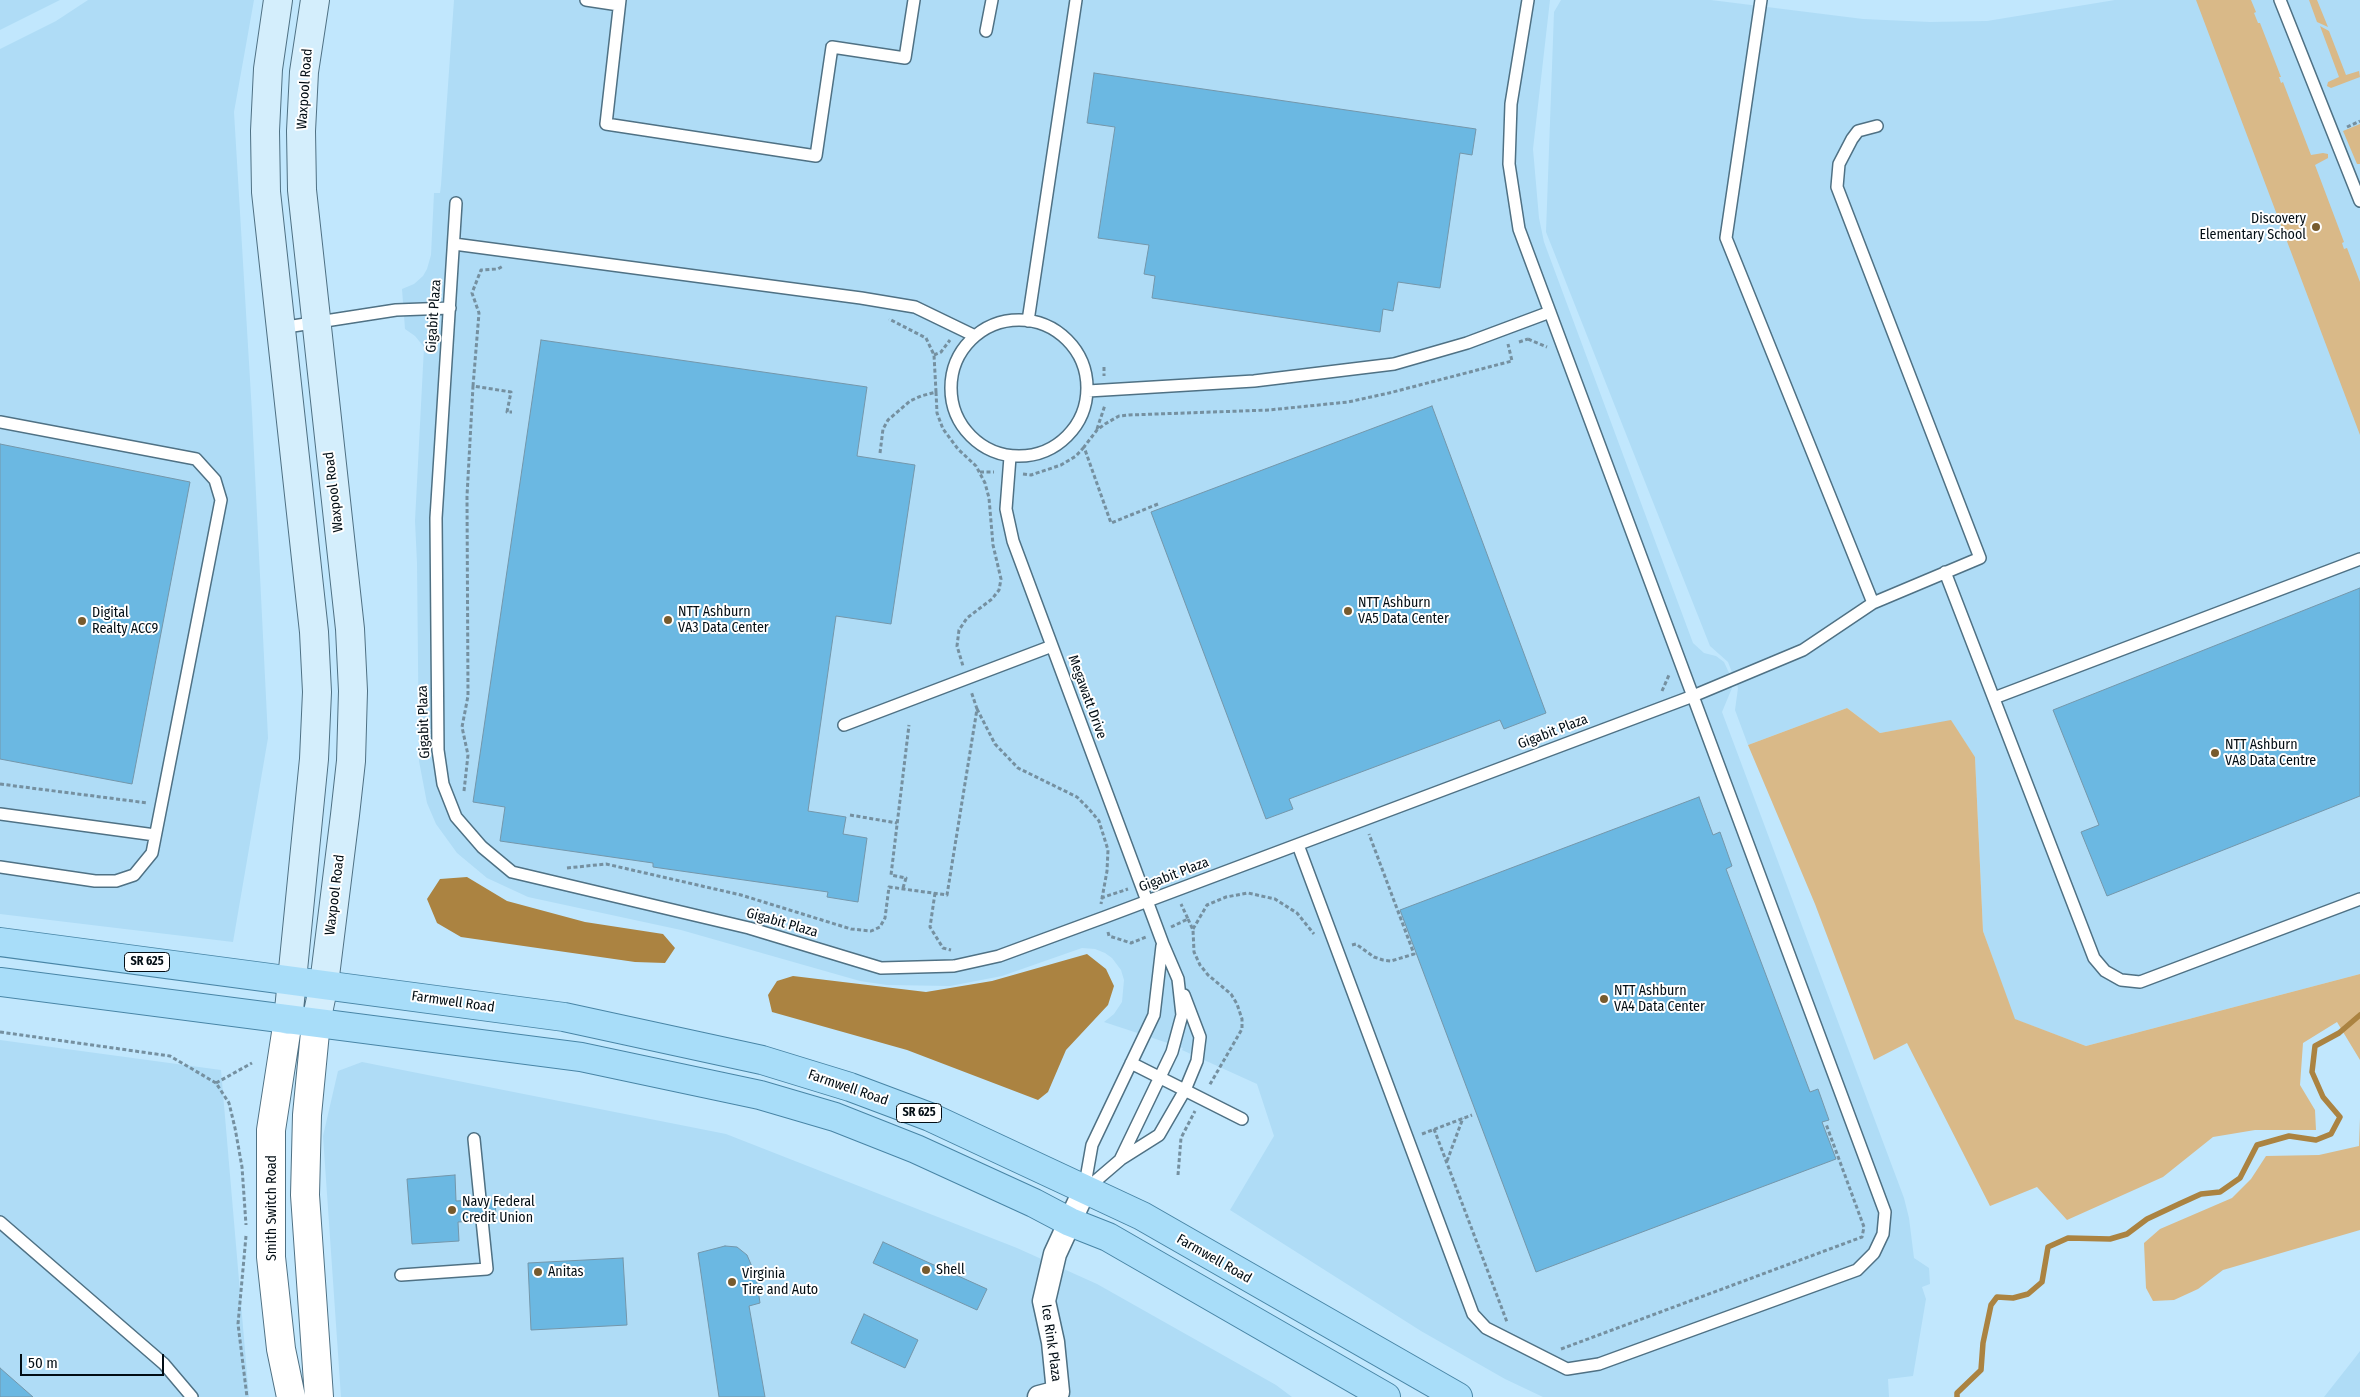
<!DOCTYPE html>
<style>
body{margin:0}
#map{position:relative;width:2360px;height:1397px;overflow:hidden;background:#c1e7fd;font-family:"Fira Sans Condensed",sans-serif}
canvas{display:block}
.scale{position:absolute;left:20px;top:1354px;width:144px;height:22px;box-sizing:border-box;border:2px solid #020d14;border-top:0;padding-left:6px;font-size:15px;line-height:18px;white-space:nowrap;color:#020d14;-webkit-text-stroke:4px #fff;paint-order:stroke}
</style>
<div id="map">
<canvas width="2360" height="1397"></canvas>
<div class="scale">50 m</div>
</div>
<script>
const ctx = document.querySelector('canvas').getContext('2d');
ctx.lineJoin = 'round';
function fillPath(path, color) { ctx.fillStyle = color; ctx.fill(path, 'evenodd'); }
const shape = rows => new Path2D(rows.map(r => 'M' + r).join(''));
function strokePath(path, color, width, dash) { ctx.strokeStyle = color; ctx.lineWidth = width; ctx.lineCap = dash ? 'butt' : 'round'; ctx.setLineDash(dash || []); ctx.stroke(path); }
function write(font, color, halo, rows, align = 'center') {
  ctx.font = font + ' "Fira Sans Condensed",sans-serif'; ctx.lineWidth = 4; ctx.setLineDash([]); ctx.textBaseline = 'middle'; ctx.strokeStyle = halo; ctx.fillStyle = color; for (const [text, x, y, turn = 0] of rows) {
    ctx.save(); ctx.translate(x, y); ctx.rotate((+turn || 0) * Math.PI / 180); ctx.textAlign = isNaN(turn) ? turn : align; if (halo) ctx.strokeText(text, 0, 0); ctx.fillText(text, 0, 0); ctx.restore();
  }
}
fillPath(shape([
 [0,0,60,0,0,30],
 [88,0,254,0,234,112,252,413,268,738,233,942,0,914,0,49,56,21],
 [454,0,1550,0,1533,149,1539,218,1544,242,1693,643,1704,653,1716,656,1724,662,1731,677,1732,688,1722,712,1904,1198,1909,1218,1914,1258,1929,1268,1930,1284,1922,1287,1926,1299,1913,1376,1888,1379,1889,1397,1543,1397,1505,1379,1421,1331,1230,1210,1274,1136,1257,1084,1182,1050,1183,1048,1104,1022,1114,1014,1122,1002,1124,980,1121,970,1112,958,1105,953,1095,949,1082,948,1002,976,950,986,887,985,860,981,681,930,528,897,487,878,457,853,436,824,427,803,419,761,417,563,415,521,424,347,415,336,405,329,402,289,414,284,423,276,427,269,431,255,434,193,440,193,441,185],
 [1561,0,1711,0,1863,19,1930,22,1987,21,2115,0,2360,0,2360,974,2086,1046,2014,1019,1983,931,1975,757,1951,721,1880,733,1847,708,1748,745,1735,710,1738,688,1728,662,1710,646,1546,232,1554,12],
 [0,1040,221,1070,249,1397,0,1397],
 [362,1062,726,1134,1017,1248,1097,1284,1276,1385,1292,1397,341,1397,323,1136,338,1071],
 [2360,1351,2360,1397,2324,1397,2354,1359]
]), '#afdcf6');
fillPath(shape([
 [2196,0,2251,0,2256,12,2254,13,2258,23,2260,23,2281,77,2279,77,2281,83,2283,82,2311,155,2323,153,2328,154,2328,158,2315,165,2344,242,2342,243,2344,249,2347,248,2360,282,2360,435],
 [2309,0,2317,0,2328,27,2317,22],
 [2320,26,2329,31,2346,75,2359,71,2360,77,2331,88,2327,86,2328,82,2339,77],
 [2360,124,2360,164,2357,164,2343,131],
 [1847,708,1880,733,1951,720,1975,757,1983,931,2015,1019,2086,1046,2360,974,2360,1060,2337,1022,2303,1043,2300,1085,2315,1110,2316,1130,2255,1130,2213,1137,2163,1177,2067,1220,2037,1187,1990,1206,1907,1043,1874,1060,1815,904,1748,745],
 [2360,1118,2360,1230,2223,1270,2198,1289,2174,1300,2153,1301,2146,1288,2144,1243,2160,1229,2232,1198,2251,1179,2266,1156,2319,1155,2359,1146]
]), '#d9b988');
fillPath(shape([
 [467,877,507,901,585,922,663,934,675,948,665,963,635,962,461,937,437,923,427,899,440,879],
 [1087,954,1106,969,1114,986,1108,1005,1066,1050,1048,1092,1038,1100,907,1050,772,1012,768,995,777,981,793,976,926,992,992,981]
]), '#ab8341');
strokePath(shape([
 [1957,1397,1957,1393,1981,1370,1983,1343,1991,1305,1997,1297,2013,1298,2028,1294,2042,1282,2048,1247,2068,1238,2110,1239,2127,1234,2147,1219,2179,1204,2201,1194,2220,1192,2240,1178,2257,1145,2289,1136,2316,1140,2331,1134,2340,1117,2323,1097,2312,1072,2315,1046,2339,1033,2360,1015]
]), '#ab8341', 5.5);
const building = shape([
 [1094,73,1476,129,1472,155,1460,153,1440,288,1398,282,1393,311,1383,309,1380,332,1152,298,1155,276,1144,274,1149,245,1098,238,1115,127,1087,123,1094,73],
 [541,340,867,387,857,456,915,465,891,624,836,616,808,811,846,817,843,834,867,838,858,902,827,897,828,892,653,867,653,863,500,841,505,807,473,802,541,340],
 [1432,406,1546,713,1504,729,1500,720,1289,799,1293,809,1266,819,1151,512,1432,406],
 [0,444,190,482,132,784,0,759,0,444],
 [2360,588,2360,796,2107,896,2081,832,2099,825,2053,710,2360,588],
 [1699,797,1713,835,1720,832,1732,866,1726,869,1810,1092,1818,1089,1829,1120,1822,1122,1836,1159,1536,1272,1400,910,1699,797],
 [455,1175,456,1201,473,1200,474,1204,480,1206,485,1205,487,1199,495,1198,496,1219,490,1220,488,1215,481,1213,475,1217,475,1221,458,1222,459,1241,412,1244,407,1179,455,1175],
 [883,1242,987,1289,977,1310,873,1263,883,1242],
 [725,1246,737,1247,747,1255,756,1276,760,1303,749,1306,765,1397,719,1397,698,1253,725,1246],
 [623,1258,627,1325,531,1330,528,1263,623,1258],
 [864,1314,918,1340,905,1368,851,1343,864,1314],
 [0,1368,33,1397,0,1397,0,1368]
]);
fillPath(building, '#6bb8e2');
strokePath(building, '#7497ab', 1);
const service = shape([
 [586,0,619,5],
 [620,0,606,124,816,156,832,47,905,58,914,0],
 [2280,0,2360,201],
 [986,31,992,0],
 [456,203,436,518,438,750,443,784,456,817,482,847,512,872,749,928,881,968,954,966,999,956,1105,917,1693,696,1803,650,1873,603,1726,238,1761,0],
 [454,244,861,298,915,307,975,336],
 '951 388a68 68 0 1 1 136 0a68 68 0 1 1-136 0Z',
 [1028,321,1076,0],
 [280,328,396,310,450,308],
 [1088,391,1254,381,1394,364,1467,343,1550,312],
 [0,422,196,459,215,480,221,500,152,853,134,875,116,881,95,881,0,867],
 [1010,457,1006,509,1013,541,1163,944,1178,979,1182,1015,1172,1052,1120,1160,1085,1190],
 [1945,572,2094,958,2105,971,2121,980,2140,982,2360,899],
 [1873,603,1980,558,1837,187,1839,164,1852,139,1858,131,1877,126],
 [1994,698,2360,559],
 [844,725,1052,646],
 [0,814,155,835],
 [1298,845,1473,1314,1486,1328,1567,1369,1599,1364,1857,1270,1874,1253,1883,1234,1885,1212,1519,229,1509,164,1511,104,1528,0],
 [1131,1063,1242,1119],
 [474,1139,480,1199],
 [1121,1159,1159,1135,1185,1090,1197,1061,1200,1037,1184,995],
 [1084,1190,1092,1145,1154,1015,1162,946],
 [0,1222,164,1364,192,1397],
 [401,1275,487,1269,482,1220]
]);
const minor = shape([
 [1039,1397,1058,1392,1053,1342,1044,1301,1055,1254,1084,1191]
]);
const tertiary = shape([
 [288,1020,271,1130,271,1257,281,1349,291,1397],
 [316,1022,307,1115,305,1195,319,1397]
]);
const secondary = shape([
 [278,0,268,69,265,131,266,192,314,632,317,692,314,759,288,1020],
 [315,0,304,72,301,131,302,190,350,629,353,691,351,761,345,815,324,984,316,1022]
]);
const primary = shape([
 [0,942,564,1017,762,1060,850,1087,930,1117,1142,1216,1458,1397],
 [0,982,581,1057,760,1095,835,1117,916,1149,1034,1203,1070,1222,1108,1237,1386,1397]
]);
strokePath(service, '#4f7184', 14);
strokePath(minor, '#4f7184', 25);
strokePath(tertiary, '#4f7184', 30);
strokePath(secondary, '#4f7184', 30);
strokePath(primary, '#4885a6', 30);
strokePath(shape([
 [2347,127,2360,121],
 [1528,339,1547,347],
 [1519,342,1528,339],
 [934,355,941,352,950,340],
 [1104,367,1104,376],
 [473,386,479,313,472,293,481,270,498,269,503,266],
 [936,392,937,413,943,429,958,449,976,466,985,483,989,498,993,545,1001,579,999,590,992,599,967,618,959,630,957,646,963,666],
 [1097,429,1105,405],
 [880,453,883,429,888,420,910,401,921,396,936,392,934,355,926,338,889,319],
 [980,472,994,472],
 [1023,474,1031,475,1061,465,1076,456,1084,447],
 [1158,504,1111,523,1084,447,1097,430,1105,424,1119,416,1129,415,1269,410,1348,402,1389,393,1512,361,1508,344],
 [1662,691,1669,675],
 [977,709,995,744,1018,768,1077,797,1089,809,1099,821,1108,850,1107,871,1101,904],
 [0,784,148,803],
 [464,791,468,755,462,727,468,696,467,496,473,386,511,392,507,412,512,412],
 [850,815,897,823],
 [567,868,606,864,741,895,851,929,871,931,880,927,885,918,889,887,947,895,977,709,971,691],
 [903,888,906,878,891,875,909,725],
 [935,893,930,927,943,948,951,950],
 [1101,898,1128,889],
 [1188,919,1193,930,1194,952,1200,965,1208,975,1231,994,1237,1004,1242,1019,1242,1029,1209,1086],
 [1171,927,1188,919,1181,904],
 [1193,929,1207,905,1226,897,1248,893,1275,899,1297,913,1314,934],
 [1108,932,1109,936,1131,943,1146,937],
 [1352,945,1356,944,1374,957,1383,960,1391,961,1414,954,1369,834],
 [0,1032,170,1056,216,1083,229,1103,235,1128,242,1167,246,1225],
 [216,1083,252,1063],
 [1434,1129,1507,1322],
 [1422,1134,1472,1115],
 [1447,1161,1463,1118],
 [1178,1175,1181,1138,1195,1111],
 [246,1236,238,1324,247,1397],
 [1561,1349,1862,1237,1864,1227,1826,1124]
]), '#7590a0', 3, [4, 2.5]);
strokePath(service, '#fff', 11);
strokePath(minor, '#fff', 22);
strokePath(tertiary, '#fff', 28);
strokePath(secondary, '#d4eefc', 28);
strokePath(primary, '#a8ddf9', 28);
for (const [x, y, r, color] of [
 [2316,227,5,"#775b2e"],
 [1348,611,5,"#775b2e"],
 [668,620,5,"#775b2e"],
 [82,621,5,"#775b2e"],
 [2215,753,5,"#775b2e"],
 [1604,999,5,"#775b2e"],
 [452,1210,5,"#775b2e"],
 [926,1270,5,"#775b2e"],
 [538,1272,5,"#775b2e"],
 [732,1282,5,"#775b2e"]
]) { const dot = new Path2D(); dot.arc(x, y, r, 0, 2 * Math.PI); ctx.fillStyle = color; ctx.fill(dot); strokePath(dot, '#fff', 2); }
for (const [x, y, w] of [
 [147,962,45],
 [919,1113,45]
]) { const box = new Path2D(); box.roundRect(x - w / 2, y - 9.5, w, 19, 4); ctx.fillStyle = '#fff'; ctx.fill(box); strokePath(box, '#020d14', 1); }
write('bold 12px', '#020d14', null, [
 ["SR 625",147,962],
 ["SR 625",919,1113]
]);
write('14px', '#020d14', '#fff', [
 ["Waxpool Road",305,89,-86],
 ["Gigabit Plaza",434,316,-86],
 ["Waxpool Road",334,492,-97],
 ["Megawatt Drive",1087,697,70],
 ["Gigabit Plaza",424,722,-92],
 ["Gigabit Plaza",1553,732,-21],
 ["Gigabit Plaza",1174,875,-21],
 ["Waxpool Road",335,895,-83],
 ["Gigabit Plaza",782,923,16],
 ["Farmwell Road",453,1002,8],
 ["Farmwell Road",848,1088,19],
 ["Smith Switch Road",272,1208,-90],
 ["Farmwell Road",1214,1259,30],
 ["Ice Rink Plaza",1051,1343,82]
]);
write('14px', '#020d14', '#fff', [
 ["Discovery",2306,219,"right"],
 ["Elementary School",2306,235,"right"],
 ["NTT Ashburn",1358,603],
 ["VA5 Data Center",1358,619],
 ["NTT Ashburn",678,612],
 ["VA3 Data Center",678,628],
 ["Digital",92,613],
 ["Realty ACC9",92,629],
 ["NTT Ashburn",2225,745],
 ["VA8 Data Centre",2225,761],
 ["NTT Ashburn",1614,991],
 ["VA4 Data Center",1614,1007],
 ["Navy Federal",462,1202],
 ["Credit Union",462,1218],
 ["Shell",936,1270],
 ["Anitas",548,1272],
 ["Virginia",742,1274],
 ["Tire and Auto",742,1290]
], 'left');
</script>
